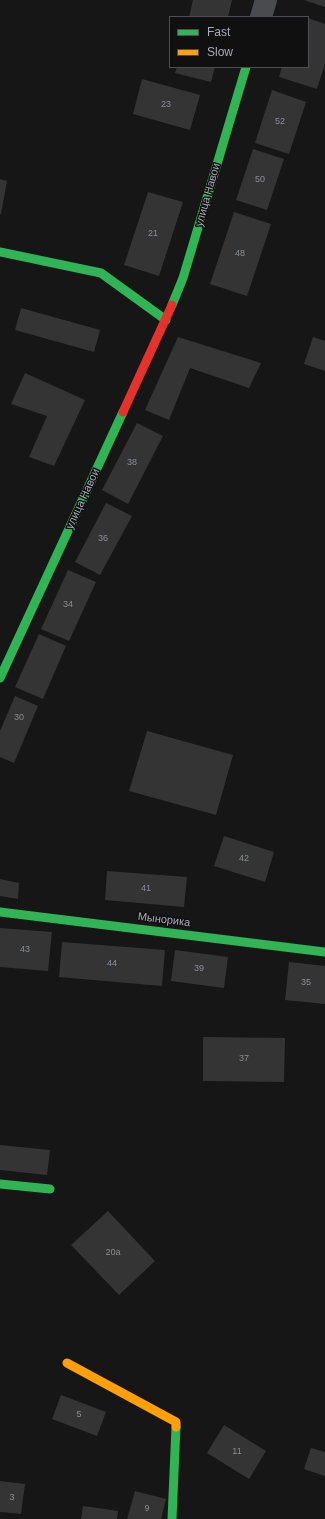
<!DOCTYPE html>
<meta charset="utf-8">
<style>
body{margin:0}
#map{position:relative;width:325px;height:1519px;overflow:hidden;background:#161616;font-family:Helvetica,sans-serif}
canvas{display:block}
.legend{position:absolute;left:169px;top:16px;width:140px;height:52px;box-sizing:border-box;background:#101011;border:1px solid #4c4e53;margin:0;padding:5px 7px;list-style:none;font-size:12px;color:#a6abb7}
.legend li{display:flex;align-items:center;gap:8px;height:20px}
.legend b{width:20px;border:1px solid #4c4e53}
</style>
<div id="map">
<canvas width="325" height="1519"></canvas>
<ul class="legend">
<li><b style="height:5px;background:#30b455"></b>Fast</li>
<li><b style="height:5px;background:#ff9f0a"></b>Slow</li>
</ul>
</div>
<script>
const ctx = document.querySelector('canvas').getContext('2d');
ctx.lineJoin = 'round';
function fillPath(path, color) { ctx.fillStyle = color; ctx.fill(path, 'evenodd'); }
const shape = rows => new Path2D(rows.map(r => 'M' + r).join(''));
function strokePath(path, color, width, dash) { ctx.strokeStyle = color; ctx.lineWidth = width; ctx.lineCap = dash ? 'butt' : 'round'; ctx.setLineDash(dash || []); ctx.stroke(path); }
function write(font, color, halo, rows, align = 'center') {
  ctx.font = font + ' Helvetica,sans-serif'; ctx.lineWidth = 3; ctx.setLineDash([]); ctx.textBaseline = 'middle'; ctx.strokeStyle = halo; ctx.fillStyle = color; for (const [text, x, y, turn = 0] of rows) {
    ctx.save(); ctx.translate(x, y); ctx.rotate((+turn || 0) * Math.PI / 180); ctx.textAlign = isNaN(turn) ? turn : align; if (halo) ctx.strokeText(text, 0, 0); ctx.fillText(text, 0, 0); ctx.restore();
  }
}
fillPath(shape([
 [193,0,232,0,228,17,189,17],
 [304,0,325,0,325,7],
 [308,18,325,24,325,64,317,89,279,77,282,67,308,67],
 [177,67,215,67,211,82,175,73],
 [142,79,200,95,190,130,133,114],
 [272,90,306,102,289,154,255,143],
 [253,149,284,159,267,210,236,200],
 [0,179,7,181,1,214,0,214],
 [148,192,183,202,159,276,124,265],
 [234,212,271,224,247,296,210,284],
 [21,308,100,330,94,352,15,330],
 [178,337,261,363,249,388,190,368,169,420,145,410],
 [313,337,325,341,325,371,304,364],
 [25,373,85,400,54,466,29,457,47,416,11,404],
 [137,423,163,436,128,504,102,490],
 [106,503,132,516,100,575,75,562],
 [68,570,96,582,69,641,41,629],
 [39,634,66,646,43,699,15,687],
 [15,696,38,706,14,763,0,757,0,731],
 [147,731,233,755,216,815,129,791],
 [224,836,274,852,265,882,214,866],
 [107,871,187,877,184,907,105,900],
 [0,879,19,883,18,899,0,896],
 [0,928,52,932,48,971,0,967],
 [62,942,165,950,162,986,59,977],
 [175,950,228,957,224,988,171,981],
 [289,962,325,966,325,1004,285,1000],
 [203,1037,285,1038,284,1082,203,1081],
 [0,1145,50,1150,47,1175,0,1170],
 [108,1211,155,1261,119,1295,71,1245],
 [61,1395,106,1412,97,1436,52,1419],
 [224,1425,266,1451,249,1479,207,1453],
 [311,1448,325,1452,325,1476,304,1469],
 [0,1481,25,1484,21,1514,0,1512],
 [135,1491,166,1499,161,1519,127,1519],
 [83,1506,118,1511,117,1519,81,1519]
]), '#343435');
strokePath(shape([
 [261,17,266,0]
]), '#4a4b4f', 22);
strokePath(shape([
 [0,252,101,273,166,320],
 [172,305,183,278,246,67],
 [0,678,123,412],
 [0,912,325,952],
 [0,1184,50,1189],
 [172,1519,176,1427]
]), '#30b455', 9);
strokePath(shape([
 [67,1363,176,1422,176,1427]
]), '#ff9f0a', 9);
strokePath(shape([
 [123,412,172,305]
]), '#e5322d', 9);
write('9px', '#8a8d96', null, [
 ["23",166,105],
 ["52",280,122],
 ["50",260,180],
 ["21",153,234],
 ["48",240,254],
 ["38",132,463],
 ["36",103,539],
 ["34",68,605],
 ["30",19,718],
 ["42",244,859],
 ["41",146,889],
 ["43",25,950],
 ["44",112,964],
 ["39",199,969],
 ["35",306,983],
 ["37",244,1059],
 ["20а",113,1253],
 ["5",79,1415],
 ["11",237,1452],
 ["3",12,1498],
 ["9",147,1509]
]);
write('11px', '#a6abb7', '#101011', [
 ["улица Навои",208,195,-74],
 ["улица Навои",83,499,-65],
 ["Мынорика",164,920,7]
]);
</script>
